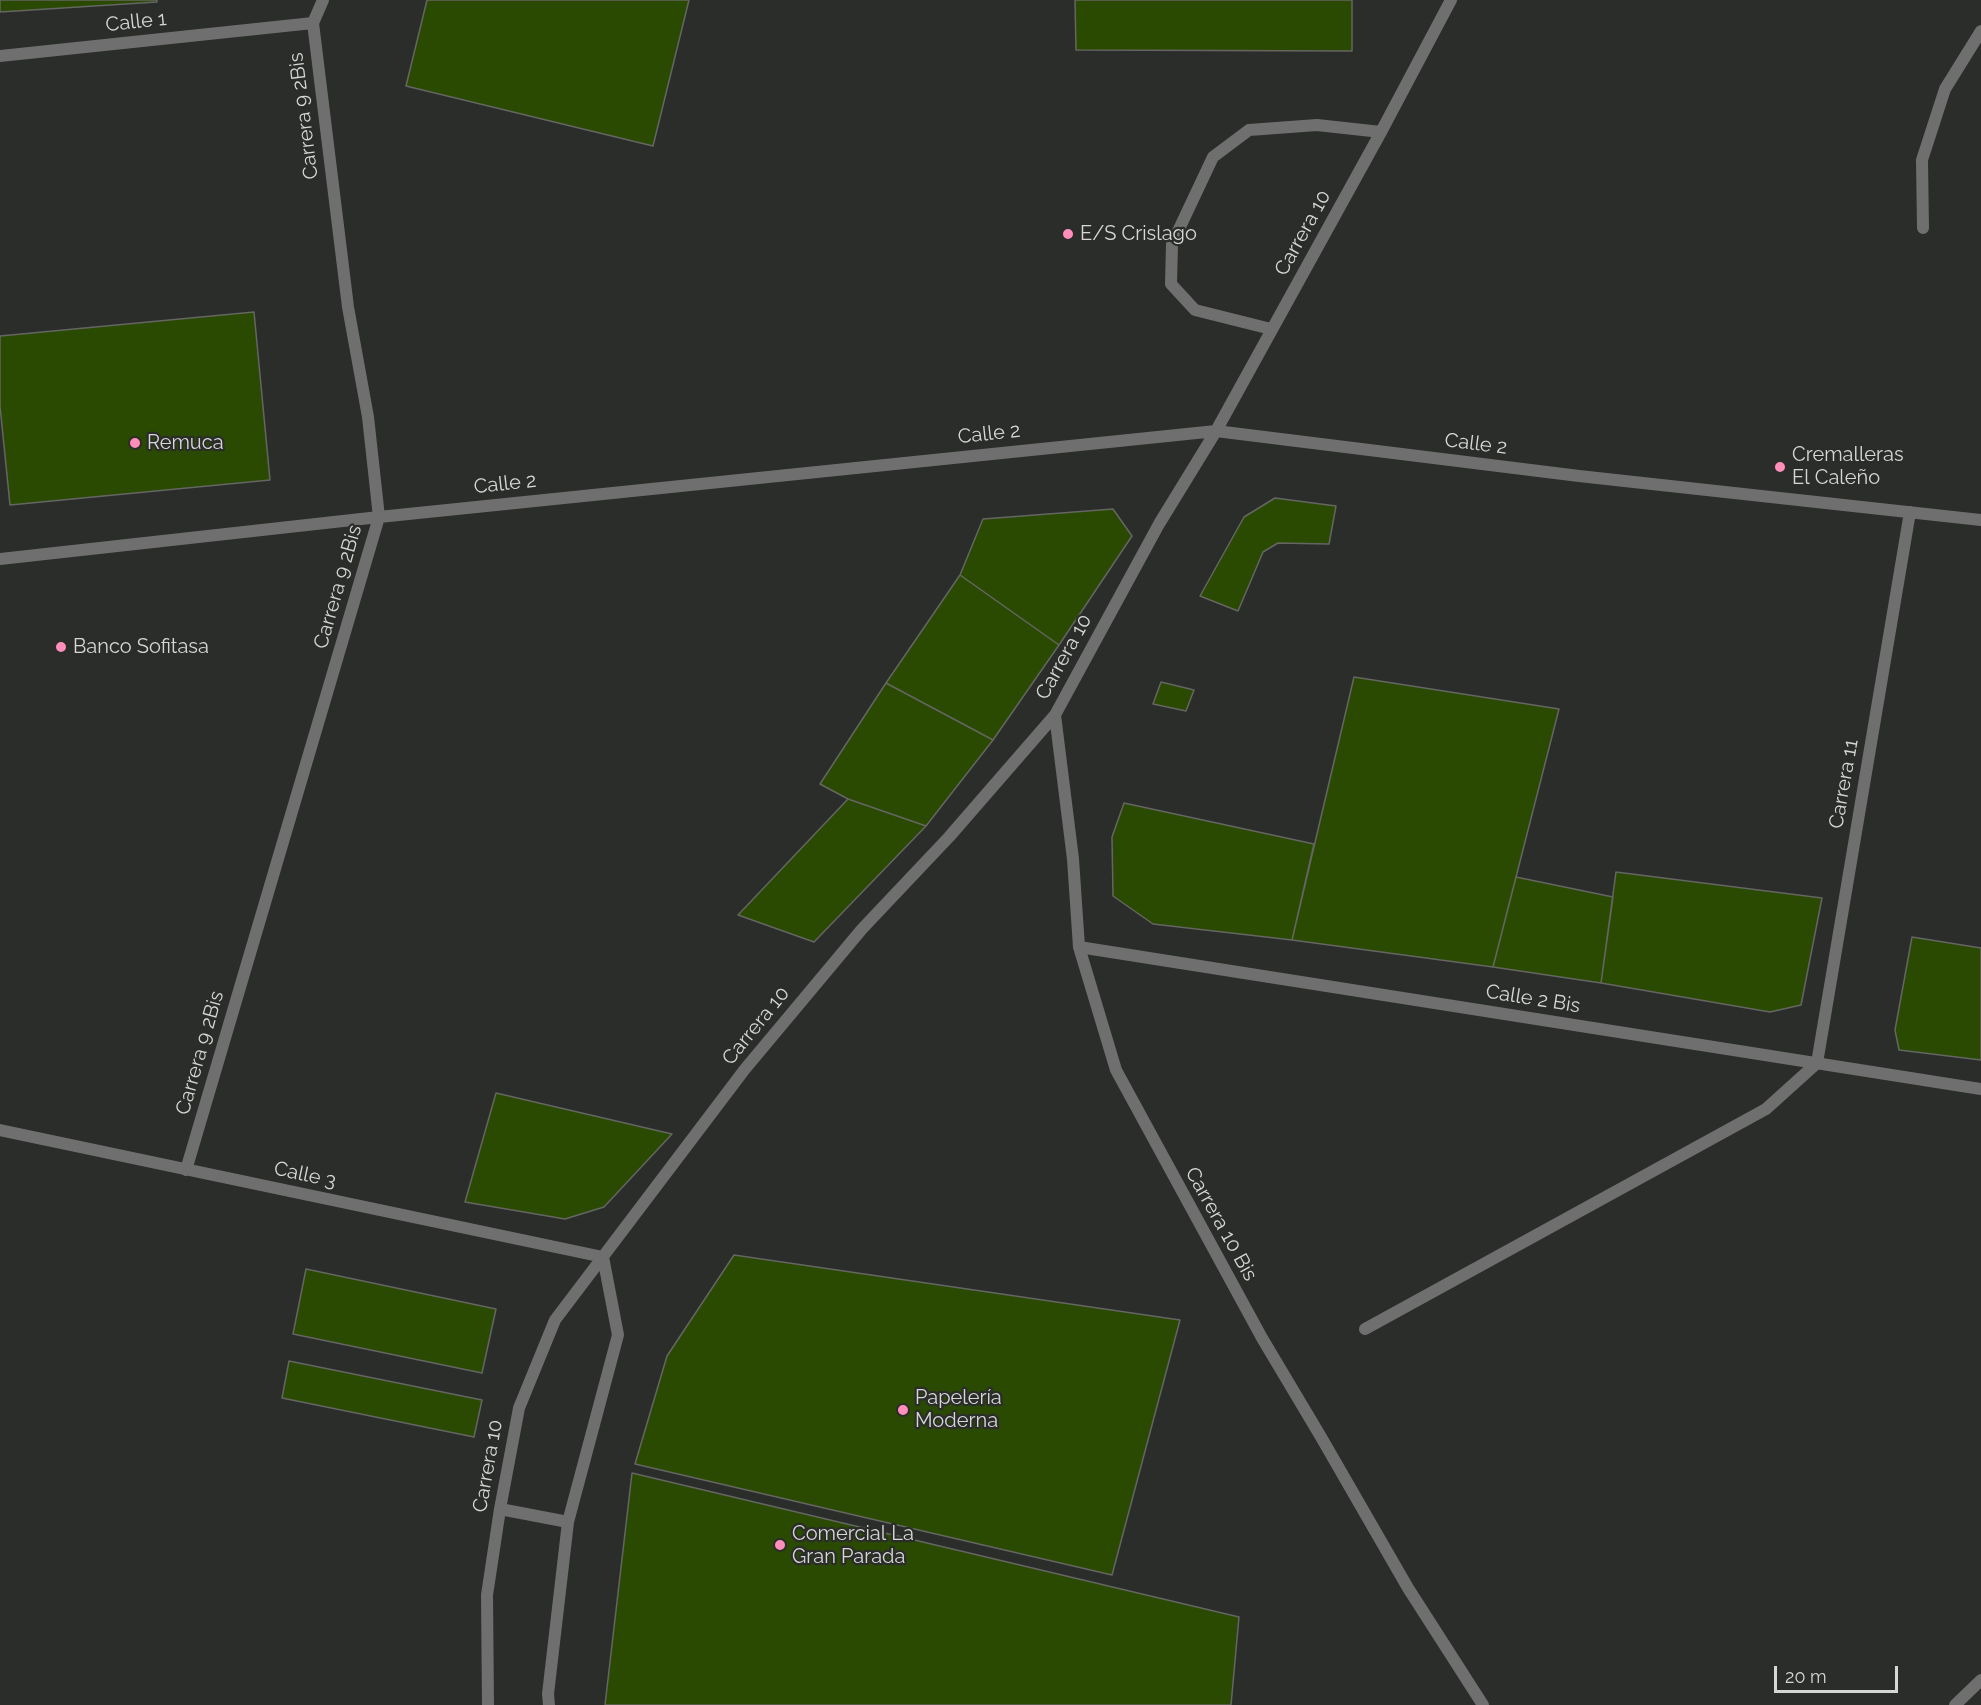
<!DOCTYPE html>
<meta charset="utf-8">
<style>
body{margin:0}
#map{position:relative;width:1981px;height:1705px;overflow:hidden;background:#2b2d2a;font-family:Raleway,sans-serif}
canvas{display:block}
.scale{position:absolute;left:1774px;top:1666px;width:124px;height:27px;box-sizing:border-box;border:3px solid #d6d7d5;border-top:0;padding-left:8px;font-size:18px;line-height:21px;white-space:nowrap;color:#d6d7d5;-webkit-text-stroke:4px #2b2d2a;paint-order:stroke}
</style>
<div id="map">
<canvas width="1981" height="1705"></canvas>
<div class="scale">20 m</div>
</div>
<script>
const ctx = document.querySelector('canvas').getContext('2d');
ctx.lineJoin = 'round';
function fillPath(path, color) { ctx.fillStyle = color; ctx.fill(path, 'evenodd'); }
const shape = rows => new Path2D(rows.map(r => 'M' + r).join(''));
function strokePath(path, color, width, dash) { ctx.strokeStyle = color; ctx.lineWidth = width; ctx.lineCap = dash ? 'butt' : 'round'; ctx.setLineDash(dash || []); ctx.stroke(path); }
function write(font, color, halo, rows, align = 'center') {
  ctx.font = font + ' Raleway,sans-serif'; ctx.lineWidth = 4.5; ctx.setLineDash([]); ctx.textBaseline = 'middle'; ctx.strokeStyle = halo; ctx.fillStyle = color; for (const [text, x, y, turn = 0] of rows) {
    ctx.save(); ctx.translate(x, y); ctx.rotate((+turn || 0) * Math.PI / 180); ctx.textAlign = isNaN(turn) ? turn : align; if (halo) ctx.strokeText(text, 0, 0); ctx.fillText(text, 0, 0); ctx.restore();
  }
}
const building = shape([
 [0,0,157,0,157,2,0,12,0,0],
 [427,0,689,0,653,146,406,86,427,0],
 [1075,0,1352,0,1352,51,1076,50,1075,0],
 [254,312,270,480,10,505,0,406,0,336,254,312],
 [1275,498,1336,506,1329,544,1278,543,1263,552,1238,611,1200,596,1244,517,1275,498],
 [1113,509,1132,536,1059,645,960,575,983,519,1113,509],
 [960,575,1059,645,993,740,886,683,960,575],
 [1354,677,1559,709,1493,967,1292,940,1354,677],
 [1161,682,1194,690,1186,711,1153,704,1161,682],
 [886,683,993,740,926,826,848,799,820,784,886,683],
 [848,799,926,826,814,942,738,915,848,799],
 [1124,803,1314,844,1292,940,1153,924,1113,896,1112,837,1124,803],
 [1616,872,1822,898,1801,1005,1770,1012,1601,983,1616,872],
 [1516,877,1613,897,1601,983,1493,967,1516,877],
 [1912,937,1981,948,1981,1060,1899,1050,1895,1030,1912,937],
 [496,1093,672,1134,604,1207,565,1219,465,1202,496,1093],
 [734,1255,1180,1320,1112,1575,635,1464,667,1356,734,1255],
 [306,1269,496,1309,482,1373,293,1334,306,1269],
 [289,1361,482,1400,474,1437,282,1398,289,1361],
 [632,1473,1239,1617,1231,1705,605,1705,632,1473]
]);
fillPath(building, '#2a4a01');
strokePath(building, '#656663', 1.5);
strokePath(shape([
 [1271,329,1195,310,1171,284,1172,244,1213,157,1249,130,1317,125,1381,132],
 [1365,1329,1766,1109,1817,1063]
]), '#706f6f', 12);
strokePath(shape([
 [0,56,313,23],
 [1923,228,1922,160,1945,89,1981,31],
 [0,559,379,517,1216,431,1579,476,1981,520],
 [1055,715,1073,859,1079,947,1116,1070,1262,1338,1321,1437,1408,1588,1483,1705],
 [1079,947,1981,1089],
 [1817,1063,1910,512],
 [0,1130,603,1257],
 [186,1170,379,517,368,417,348,307,313,23,323,0],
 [500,1509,568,1522],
 [488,1705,487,1595,500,1509,519,1408,555,1320,745,1069,862,929,949,837,1055,715,1159,524,1216,431,1381,132,1451,0],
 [549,1705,548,1694,568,1522,618,1335,603,1257],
 [1955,1705,1981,1680]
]), '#706f6f', 12);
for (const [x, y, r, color] of [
 [1068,234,6,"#ff8eba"],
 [135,443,6,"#ff8eba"],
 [1780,467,6,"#ff8eba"],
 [61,647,6,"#ff8eba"],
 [903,1410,6,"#ff8eba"],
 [780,1545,6,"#ff8eba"]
]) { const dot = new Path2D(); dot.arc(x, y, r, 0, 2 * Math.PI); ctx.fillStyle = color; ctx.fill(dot); strokePath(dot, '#2b2d2a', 2); }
write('20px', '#d6d7d5', '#2b2d2a', [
 ["Calle 1",136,22,-6],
 ["Carrera 9 2Bis",304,116,-97],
 ["Carrera 10",1303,233,-61],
 ["Calle 2",989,434,-6],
 ["Calle 2",1476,444,7],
 ["Calle 2",505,484,-6],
 ["Carrera 9 2Bis",338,587,-74],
 ["Carrera 10",1064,657,-61],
 ["Carrera 11",1844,784,-80],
 ["Calle 2 Bis",1533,999,9],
 ["Carrera 10",756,1026,-51],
 ["Carrera 9 2Bis",200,1053,-74],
 ["Calle 3",305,1175,12],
 ["Carrera 10 Bis",1221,1224,61],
 ["Carrera 10",488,1466,-80]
]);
write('20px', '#d6d7d5', '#2b2d2a', [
 ["E/S Crislago",1080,234],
 ["Remuca",147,443],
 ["Cremalleras",1792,455],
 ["El Caleño",1792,478],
 ["Banco Sofitasa",73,647],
 ["Papelería",915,1398],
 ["Moderna",915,1421],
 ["Comercial La",792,1534],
 ["Gran Parada",792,1557]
], 'left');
</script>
